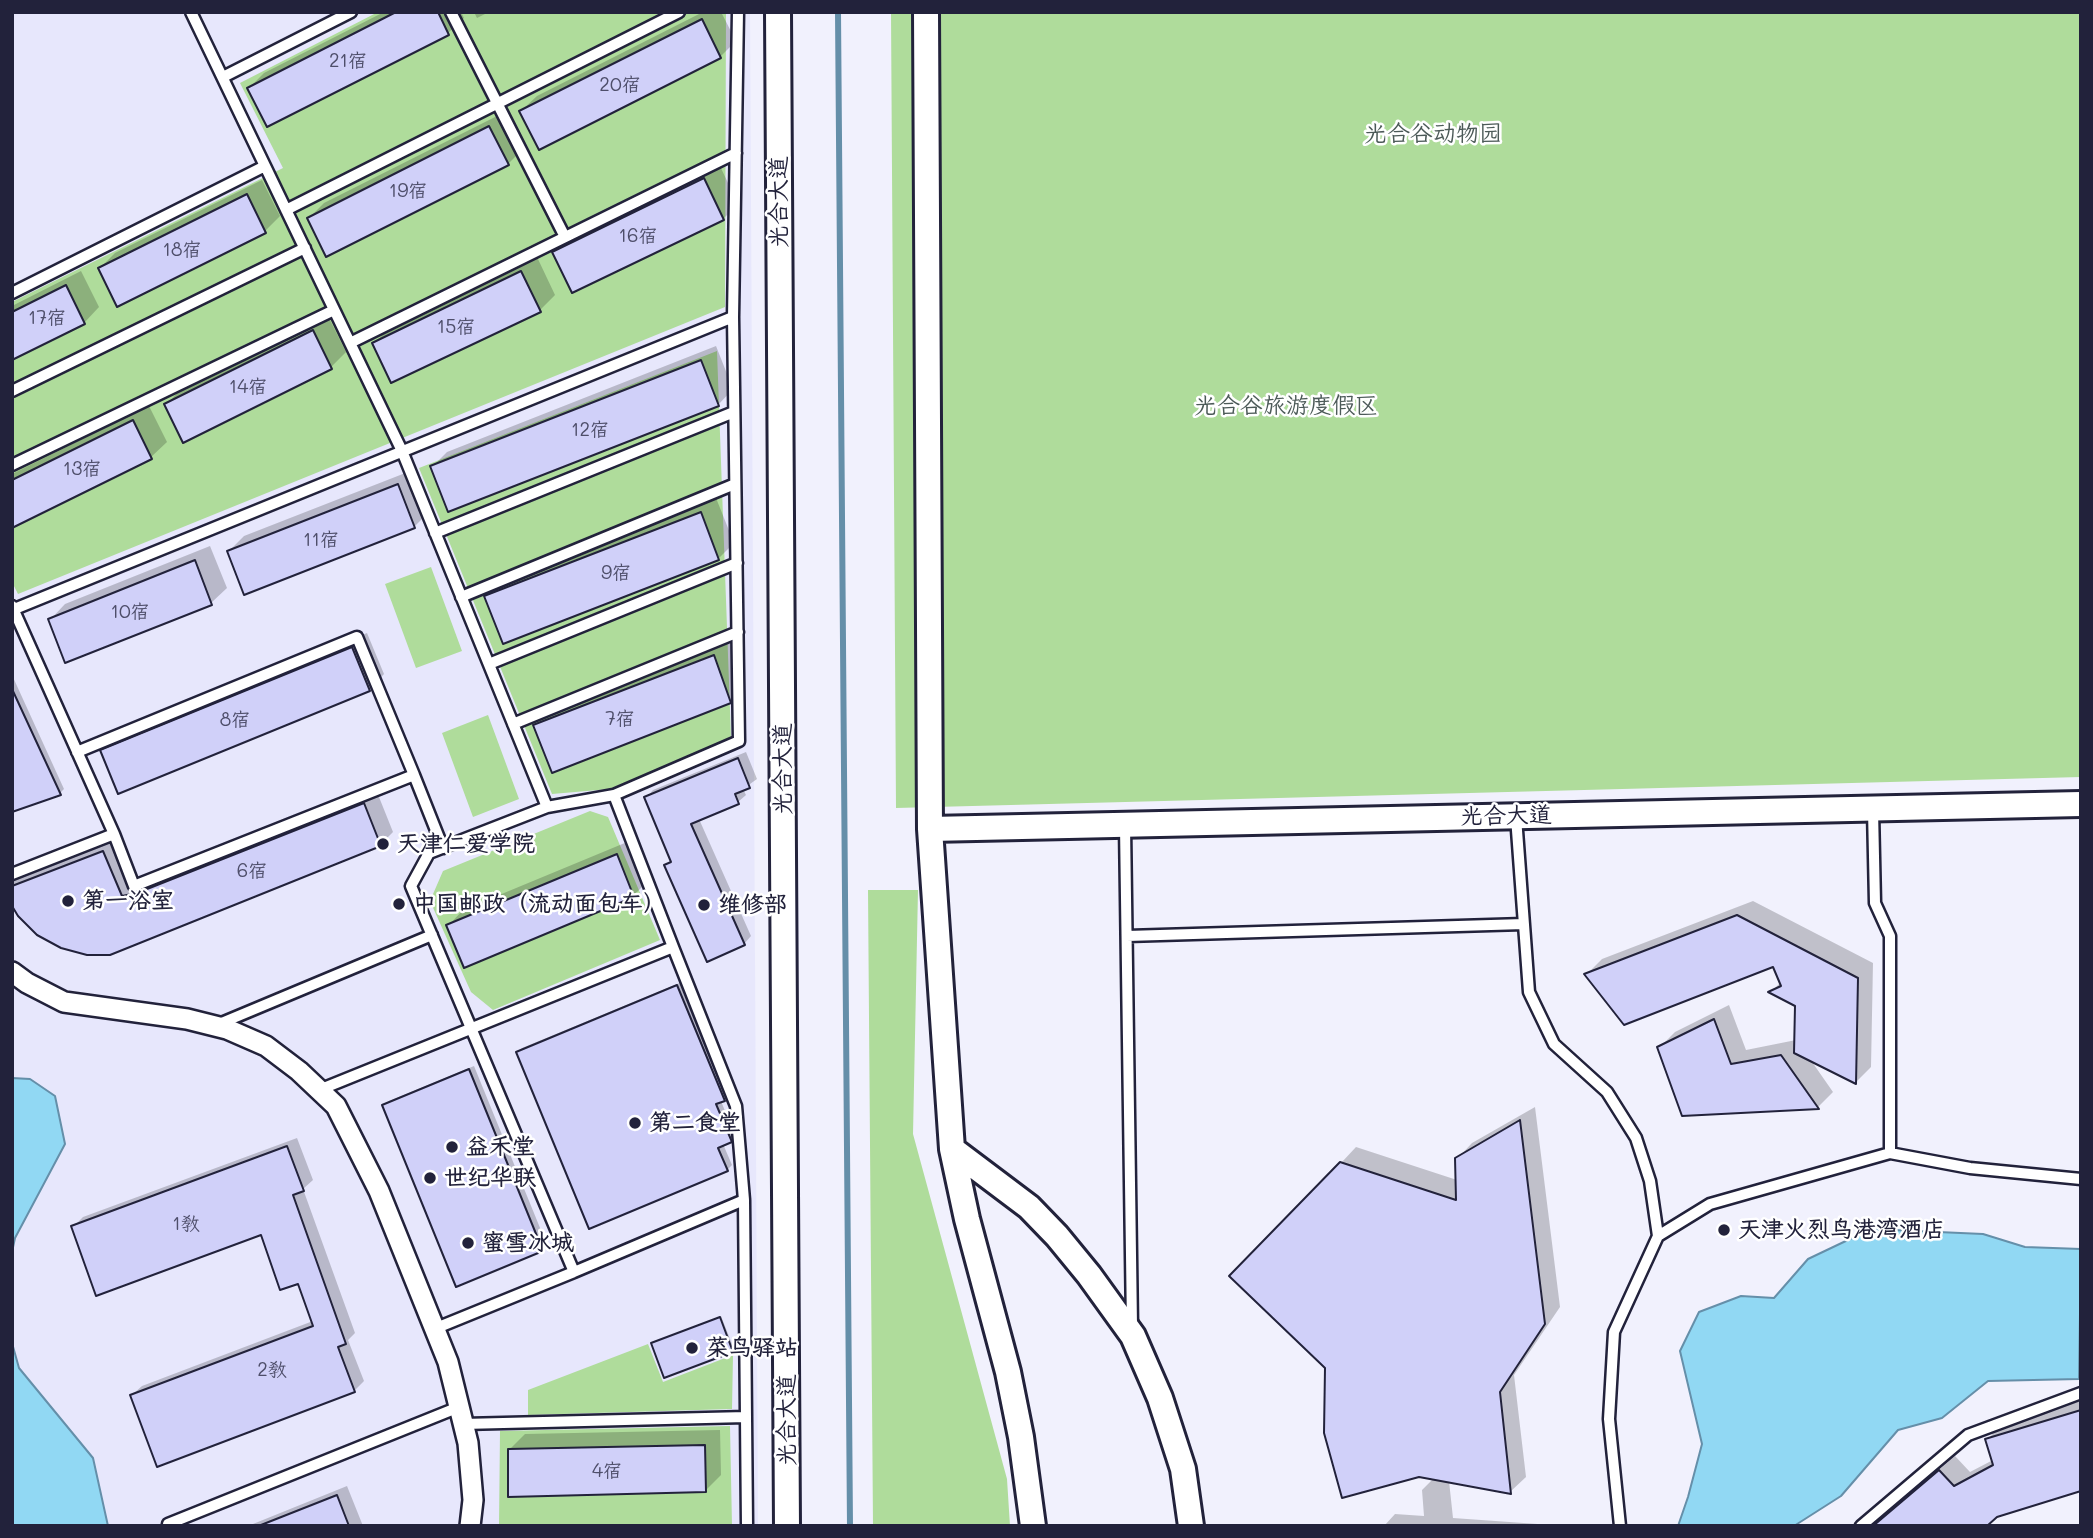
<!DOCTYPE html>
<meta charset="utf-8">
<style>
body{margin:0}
#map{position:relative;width:2093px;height:1538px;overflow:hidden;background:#f1f1fd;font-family:Mali,sans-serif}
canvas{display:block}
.frame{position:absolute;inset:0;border:14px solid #22223b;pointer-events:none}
</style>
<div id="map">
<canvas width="2093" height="1538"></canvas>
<div class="frame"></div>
</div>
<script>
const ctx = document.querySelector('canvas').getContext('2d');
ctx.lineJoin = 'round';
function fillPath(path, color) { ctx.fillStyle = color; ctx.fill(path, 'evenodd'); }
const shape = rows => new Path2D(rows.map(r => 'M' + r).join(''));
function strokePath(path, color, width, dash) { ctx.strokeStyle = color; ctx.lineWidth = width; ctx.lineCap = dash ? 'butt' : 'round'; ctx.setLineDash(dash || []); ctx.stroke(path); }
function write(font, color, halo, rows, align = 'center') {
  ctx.font = font + ' Mali,"LXGW WenKai TC",sans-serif'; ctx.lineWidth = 5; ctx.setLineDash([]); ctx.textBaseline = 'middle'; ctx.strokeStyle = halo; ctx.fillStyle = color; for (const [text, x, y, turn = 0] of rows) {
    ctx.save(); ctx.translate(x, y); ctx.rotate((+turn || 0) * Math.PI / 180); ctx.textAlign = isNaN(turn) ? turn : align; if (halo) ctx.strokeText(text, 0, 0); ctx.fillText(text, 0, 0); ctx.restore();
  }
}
fillPath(shape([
 [12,12,750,12,758,1526,12,1526]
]), '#e7e7fc');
fillPath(shape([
 [378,12,726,12,725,307,18,594,12,582,12,302,283,168,240,83],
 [891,12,2081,12,2081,777,896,808],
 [717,351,731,738,610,789,552,794,419,468],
 [431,567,462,651,416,668,385,584],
 [488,715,519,799,473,817,442,733],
 [590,811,608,817,660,940,493,1010,471,992,430,901,443,871],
 [868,890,918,890,913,1134,1007,1479,1010,1526,873,1526],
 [648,1344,663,1382,733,1355,732,1409,528,1415,528,1390],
 [730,1426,732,1526,499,1526,500,1431]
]), '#afdc9b');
const water = shape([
 [12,1078,30,1079,55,1096,65,1144,15,1238,12,1252,12,1078],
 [1871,1229,1983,1234,2025,1247,2081,1249,2079,1379,1988,1381,1942,1418,1898,1430,1841,1496,1794,1526,1678,1526,1688,1497,1702,1444,1680,1351,1699,1312,1741,1296,1774,1298,1808,1259,1871,1229],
 [12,1343,19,1368,93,1458,108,1526,12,1526,12,1343]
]);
fillPath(water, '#91d8f3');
strokePath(water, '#658fa9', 2);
fillPath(shape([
 [384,12,461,12,464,18,448,33,268,125,249,88,264,73],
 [474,12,489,12,477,18],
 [703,12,721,12,736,41,720,57,540,148,521,111,537,96],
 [505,112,524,148,508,164,327,255,309,218,324,203],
 [719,164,738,204,723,219,554,252,570,237],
 [262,180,280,216,265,231,100,268,115,253],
 [537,257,555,295,540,310,374,343,390,328],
 [81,271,99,307,84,323,12,358,12,306],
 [328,316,346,352,331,367,166,405,181,389],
 [716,346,733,389,718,405,432,467,447,452],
 [149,406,167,442,151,457,12,526,12,474],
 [413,470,430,511,414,527,229,551,244,536],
 [716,498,734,543,718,559,486,597,501,581],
 [210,546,227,588,211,603,66,661,50,620,65,604],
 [367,633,384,674,369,690,102,751,118,736],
 [729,641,745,686,730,701,535,725,551,710],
 [12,675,64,789,60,793,12,810],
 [746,752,757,779,743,789,746,795,738,802,699,819,751,936,744,944,666,866,672,860,646,798,653,790],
 [377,792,393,832,380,845,110,953,12,903,12,882,17,878,115,840,135,885],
 [632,840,649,880,633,896,448,926,463,910],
 [1753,901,1873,963,1871,1067,1856,1082,1810,1059,1833,1092,1818,1107,1683,1114,1659,1048,1675,1032,1729,1005,1746,1050,1796,1040,1797,1005,1771,992,1781,982,1774,965,1587,974,1602,959],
 [682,982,728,1095,721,1101,735,1136,723,1144,732,1165,727,1170,518,1052,522,1048],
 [474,1066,547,1245,542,1250,384,1106,389,1101],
 [1535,1107,1560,1307,1514,1375,1526,1477,1510,1492,1449,1481,1453,1518,1566,1526,1384,1526,1395,1514,1424,1516,1422,1490,1434,1478,1341,1163,1356,1147,1457,1180,1457,1159,1472,1143],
 [297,1138,313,1180,303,1189,355,1333,348,1340,364,1381,354,1391,132,1395,142,1386,313,1321,299,1282,262,1233,73,1227,83,1217],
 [721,1316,734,1349,732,1351,654,1342],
 [2081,1401,2081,1489,1996,1515,1874,1526,1955,1456,1970,1472,1993,1460,1987,1440,2002,1424],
 [720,1430,721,1475,705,1491,509,1450,525,1434],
 [347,1486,363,1526,248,1526]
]), '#0003');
strokePath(shape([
 [838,12,850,1526]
]), '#658fa9', 6);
const building = shape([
 [396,12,438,12,449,35,267,127,247,88,396,12],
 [702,19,721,58,539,150,519,111,702,19],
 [489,126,509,165,326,257,307,218,489,126],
 [704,178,724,220,572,293,552,252,704,178],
 [247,194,266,233,117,307,98,268,247,194],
 [521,271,541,312,391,383,372,343,521,271],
 [66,285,85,324,12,360,12,312,66,285],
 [313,330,332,369,183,443,164,404,313,330],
 [701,360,719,406,448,512,430,466,701,360],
 [133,420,152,459,12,528,12,480,133,420],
 [398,484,415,528,244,595,227,551,398,484],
 [701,512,719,560,503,644,484,596,701,512],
 [195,560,212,605,65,663,48,619,195,560],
 [352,647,370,691,118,794,100,750,352,647],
 [714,655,731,703,552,773,533,725,714,655],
 [12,689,61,795,12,812,12,689],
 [738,758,750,788,735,794,739,804,691,824,745,945,707,962,664,865,671,862,644,797,738,758],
 [364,803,381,846,110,955,87,955,61,948,37,935,18,916,12,906,12,886,103,851,122,896,137,893,364,803],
 [617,854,634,897,464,968,446,925,617,854],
 [1737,915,1858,978,1856,1084,1794,1053,1795,1006,1768,992,1781,986,1773,967,1624,1025,1584,974,1737,915],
 [677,985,725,1101,716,1104,732,1142,718,1148,728,1171,589,1229,516,1052,677,985],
 [1714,1019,1731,1064,1781,1055,1819,1109,1682,1116,1657,1047,1714,1019],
 [469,1069,543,1251,456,1287,382,1105,469,1069],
 [1520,1120,1545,1324,1500,1392,1511,1494,1419,1477,1342,1498,1324,1433,1325,1368,1229,1276,1340,1162,1456,1200,1455,1158,1520,1120],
 [287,1146,304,1191,293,1195,346,1344,338,1347,355,1392,157,1467,130,1395,313,1326,298,1284,280,1290,261,1235,96,1296,71,1226,287,1146],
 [720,1317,733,1352,664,1378,651,1343,720,1317],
 [2081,1410,2081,1491,1997,1517,1987,1526,1873,1526,1939,1470,1954,1486,1993,1465,1985,1439,2081,1410],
 [705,1445,706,1492,508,1497,508,1449,705,1445],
 [337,1495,349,1526,261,1526,261,1525,337,1495]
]);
fillPath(building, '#d0d0f9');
strokePath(building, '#22223b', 2);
const service = shape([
 [191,12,402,451,547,807,429,853,411,886,574,1272,434,1329],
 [451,12,565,237],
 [223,77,351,12],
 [286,210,679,12],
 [12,293,265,166],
 [350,343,736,153],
 [12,391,305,248],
 [12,465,334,310],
 [435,533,734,412],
 [461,597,735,484],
 [12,606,114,834,12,874],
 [12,610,733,317],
 [489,664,737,563],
 [513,724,738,632],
 [77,752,357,637,414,775],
 [614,795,739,741,733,317,738,12],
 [1873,810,1875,903,1890,936,1890,1153],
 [1516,817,1529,992,1554,1044,1607,1092,1636,1138,1650,1181,1658,1236],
 [1125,826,1132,1326],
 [114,834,134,886,414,775,443,848],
 [1127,936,1524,924],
 [219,1024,432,935],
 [319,1090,673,947,614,795,547,807],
 [744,1200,747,1526],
 [574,1272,744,1200,736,1106,673,947],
 [463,1424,746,1417],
 [168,1524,459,1407],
 [1620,1526,1609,1419,1614,1332,1658,1236,1710,1204,1890,1153,1970,1168,2081,1179],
 [1861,1526,1968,1435,2081,1393]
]);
const minor = shape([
 [12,972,27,983,64,1002,187,1019,227,1029,266,1046,299,1071,336,1106,379,1191,448,1362,468,1443,473,1500,470,1526]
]);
const tertiary = shape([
 [778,12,787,1526],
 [926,12,930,829,952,1149,967,1219,1008,1372,1021,1437,1033,1526],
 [930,829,2081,804],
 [952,1149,1029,1207,1057,1236,1089,1275,1133,1336,1160,1398,1183,1469,1191,1526]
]);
strokePath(service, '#22223b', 15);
strokePath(minor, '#22223b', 24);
strokePath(tertiary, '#22223b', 30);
strokePath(service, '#fff', 10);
strokePath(minor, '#fff', 19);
strokePath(tertiary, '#fff', 24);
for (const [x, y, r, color] of [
 [383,844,7,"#22223b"],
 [68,901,7,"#22223b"],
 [399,904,7,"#22223b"],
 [704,905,7,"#22223b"],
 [635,1123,7,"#22223b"],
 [452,1147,7,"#22223b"],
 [430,1178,7,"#22223b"],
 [1724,1230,7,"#22223b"],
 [468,1243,7,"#22223b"],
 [692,1348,7,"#22223b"]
]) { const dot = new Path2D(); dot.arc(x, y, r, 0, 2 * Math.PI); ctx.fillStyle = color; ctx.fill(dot); strokePath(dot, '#fff', 2.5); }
write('19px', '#4e4e6a', null, [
 ["21宿",348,61],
 ["20宿",620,85],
 ["19宿",408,191],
 ["16宿",638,236],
 ["18宿",182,250],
 ["17宿",47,318],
 ["15宿",456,327],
 ["14宿",248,387],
 ["12宿",590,430],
 ["13宿",82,469],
 ["11宿",321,540],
 ["9宿",616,573],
 ["10宿",130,612],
 ["7宿",620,719],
 ["8宿",235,720],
 ["6宿",252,871],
 ["1教",186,1224],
 ["2教",272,1370],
 ["4宿",607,1471]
]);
write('23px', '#4c5a58', '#fff', [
 ["光合谷动物园",1433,134],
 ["光合谷旅游度假区",1286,406]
]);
write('23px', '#22223b', '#fff', [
 ["光合大道",779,202,-90],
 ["光合大道",783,769,-90],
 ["光合大道",1506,816,-1],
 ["光合大道",787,1420,-90]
]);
write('bold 23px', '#22223b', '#fff', [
 ["天津仁爱学院",397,844],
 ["第一浴室",82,901],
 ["中国邮政（流动面包车）",413,904],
 ["维修部",718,905],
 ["第二食堂",649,1123],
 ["益禾堂",466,1147],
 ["世纪华联",444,1178],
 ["天津火烈鸟港湾酒店",1738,1230],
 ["蜜雪冰城",482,1243],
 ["菜鸟驿站",706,1348]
], 'left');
</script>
